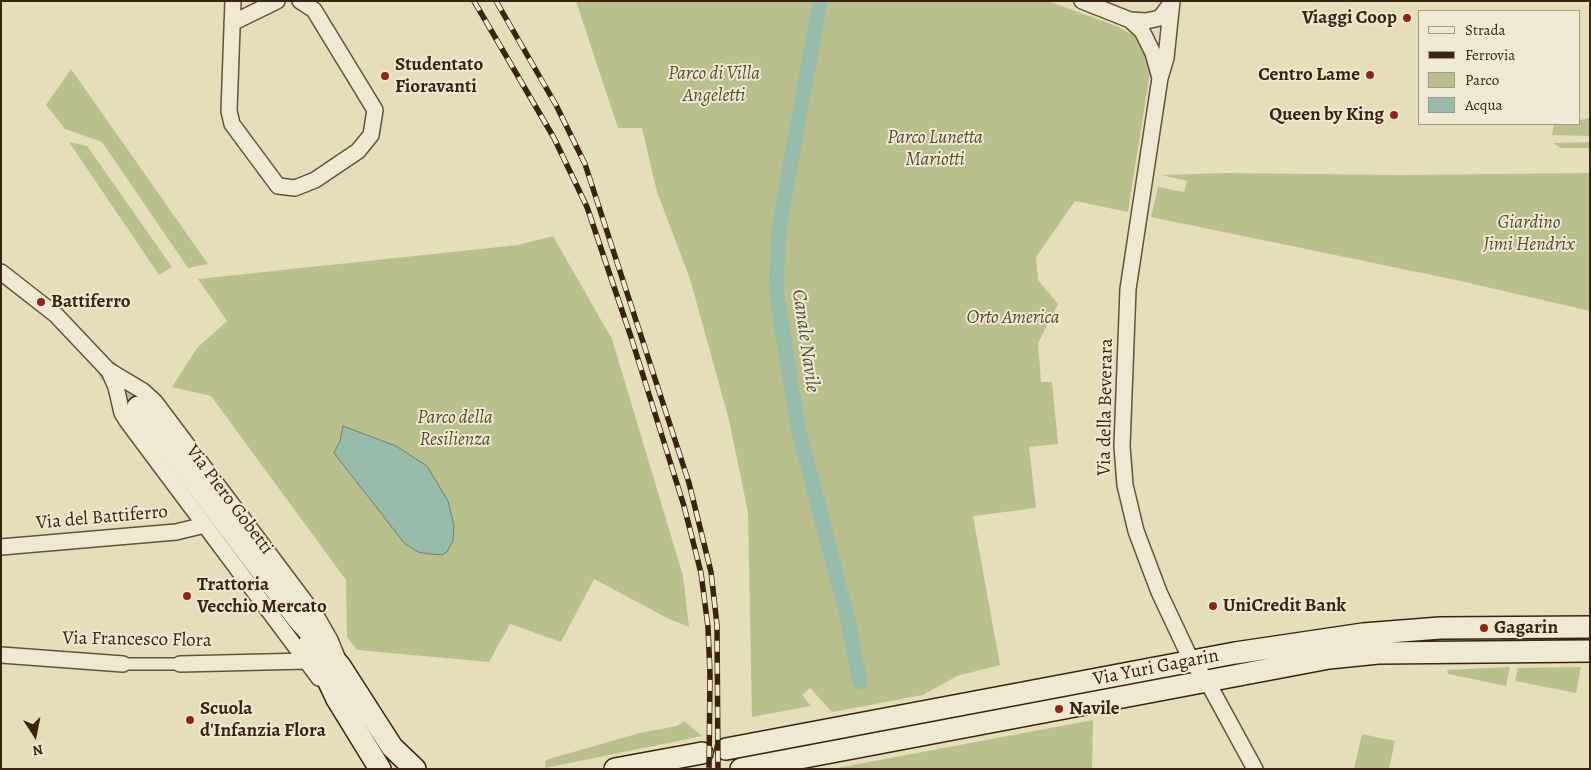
<!DOCTYPE html>
<style>
body{margin:0}
#map{position:relative;width:1591px;height:770px;overflow:hidden;background:#e6ddbb;font-family:Alegreya,serif}
canvas{display:block}
.frame{position:absolute;inset:0;border:2px solid #3b230f;pointer-events:none}
.legend{position:absolute;left:1418px;top:10px;width:162px;height:115px;box-sizing:border-box;background:#efe9d3;border:1px solid #a79a85;margin:0;padding:6px 9px;list-style:none;font-size:15px;color:#3b230f}
.legend li{display:flex;align-items:center;gap:10px;height:25px}
.legend b{width:25px;border:1px solid #a79a85}
.north{position:absolute;left:10px;top:710px;width:50px;height:50px;-webkit-text-stroke:4px #efe9d3;paint-order:stroke;rotate:169deg;font-size:14px;font-weight:700;line-height:20px;text-align:center;color:#3b230f}
.north::after{content:'';display:block;margin:auto;width:18px;height:22px;background:#3b230f;clip-path:polygon(50% 0,100% 100%,50% 72%,0 100%)}
</style>
<div id="map">
<canvas width="1591" height="770"></canvas>
<div class="frame"></div>
<ul class="legend">
<li><b style="height:6px;background:#efe9d3"></b>Strada</li>
<li><b style="height:6px;background:#3b230f"></b>Ferrovia</li>
<li><b style="height:14px;background:#b9c08d"></b>Parco</li>
<li><b style="height:14px;background:#97bcac"></b>Acqua</li>
</ul>
<div class="north">N</div>
</div>
<script>
const ctx = document.querySelector('canvas').getContext('2d');
ctx.lineJoin = 'round';
function fillPath(path, color) { ctx.fillStyle = color; ctx.fill(path, 'evenodd'); }
const shape = rows => new Path2D(rows.map(r => 'M' + r).join(''));
function strokePath(path, color, width, dash) { ctx.strokeStyle = color; ctx.lineWidth = width; ctx.lineCap = dash ? 'butt' : 'round'; ctx.setLineDash(dash || []); ctx.stroke(path); }
function write(font, color, halo, rows, align = 'center') {
  ctx.font = font + ' Alegreya,serif'; ctx.lineWidth = 4; ctx.setLineDash([]); ctx.textBaseline = 'middle'; ctx.strokeStyle = halo; ctx.fillStyle = color; for (const [text, x, y, turn = 0] of rows) {
    ctx.save(); ctx.translate(x, y); ctx.rotate((+turn || 0) * Math.PI / 180); ctx.textAlign = isNaN(turn) ? turn : align; if (halo) ctx.strokeText(text, 0, 0); ctx.fillText(text, 0, 0); ctx.restore();
  }
}
fillPath(shape([
 [576,1,1048,1,1119,27,1133,35,1143,48,1150,72,1128,212,1075,201,1036,257,1038,280,1058,304,1038,343,1041,382,1052,382,1058,444,1029,447,1036,508,973,516,1000,665,957,676,923,695,832,712,810,688,802,695,811,706,752,717,748,512,729,420,690,279,657,192,642,128,618,128],
 [71,69,208,264,188,268,102,142,65,129,46,105],
 [1590,118,1590,136,1552,135,1554,124,1580,124,1580,120],
 [69,142,87,146,172,267,159,275],
 [1590,142,1590,148,1561,148,1553,143],
 [1226,173,1400,175,1590,173,1590,311,1456,280,1151,217,1158,187,1184,192,1187,181,1161,175],
 [553,236,612,339,683,576,689,627,667,618,594,579,561,642,510,624,489,662,357,650,347,637,346,580,211,396,172,387,197,348,227,321,198,279,518,245],
 [1590,636,1590,642,1227,668,1223,666,1227,663,1380,639],
 [1510,667,1506,686,1448,674,1447,670],
 [1581,667,1576,693,1515,681,1518,668],
 [1180,674,1176,678,727,762,727,755],
 [1093,720,1092,769,832,769],
 [684,721,702,736,545,768,545,761,549,759,640,733,677,726],
 [1362,734,1395,741,1389,769,1354,769]
]), '#b9c08d');
const water = shape([
 [343,426,396,446,427,466,448,501,454,525,453,541,447,552,442,555,429,554,418,552,405,544,334,453,340,441,343,426]
]);
fillPath(water, '#97bcac');
strokePath(water, '#727f6d', 1);
strokePath(shape([
 [820,1,779,228,776,289,798,428,847,616,860,682]
]), '#97bcac', 15);
strokePath(shape([
 [106,368,138,407]
]), '#c4b899', 21, [21, 11]);
const pedestrian = shape([
 [123,664,180,664]
]);
const minor = shape([
 [233,1,229,111,232,124,278,186,295,188,315,180,358,151,371,135,375,110,314,10,300,1],
 [1082,1,1130,20,1142,31,1153,53,1160,78],
 [1172,1,1166,58,1160,78,1128,289,1122,446,1125,485,1136,531,1159,592,1192,662,1207,681,1255,769],
 [1130,20,1146,21,1160,18,1172,2],
 [232,23,277,1],
 [1,272,56,315,108,370,143,391,155,402,318,619,330,640,337,657],
 [109,371,116,387,122,413,127,421,319,678],
 [1,547,176,532,205,525],
 [1,655,123,664],
 [180,664,307,661]
]);
const secondary = shape([
 [138,407,298,619,340,666,392,747,415,769],
 [310,642,337,699,380,769],
 [726,749,1235,653,1363,634,1440,628,1590,627],
 [615,769,702,753],
 [741,769,1329,658,1378,653,1590,651]
]);
strokePath(pedestrian, '#66523a', 14);
strokePath(minor, '#66523a', 18);
strokePath(secondary, '#3b230f', 24);
strokePath(pedestrian, '#efe9d3', 11);
strokePath(minor, '#efe9d3', 15);
strokePath(secondary, '#efe9d3', 21);
const rail = shape([
 [474,1,554,138,587,207,631,337,684,506,701,573,708,627,710,674,709,769],
 [496,1,556,105,585,164,689,483,711,572,717,625,718,769]
]);
strokePath(rail, '#3b230f', 5.5);
strokePath(rail, '#efe9d3', 4, [11]);
for (const [x, y, r, color] of [
 [1407,18,5,"#8f2418"],
 [1370,75,5,"#8f2418"],
 [385,76,5,"#8f2418"],
 [1394,115,5,"#8f2418"],
 [41,302,5,"#8f2418"],
 [187,596,5,"#8f2418"],
 [1213,606,5,"#8f2418"],
 [1484,628,5,"#8f2418"],
 [1059,709,5,"#8f2418"],
 [190,720,5,"#8f2418"]
]) { const dot = new Path2D(); dot.arc(x, y, r, 0, 2 * Math.PI); ctx.fillStyle = color; ctx.fill(dot); strokePath(dot, '#efe9d3', 2); }
write('bold 19px', '#3b230f', '#efe9d3', [
 ["Viaggi Coop",1397,18,"right"],
 ["Studentato",395,65],
 ["Fioravanti",395,87],
 ["Centro Lame",1360,75,"right"],
 ["Queen by King",1384,115,"right"],
 ["Battiferro",51,302],
 ["Trattoria",197,585],
 ["Vecchio Mercato",197,607],
 ["UniCredit Bank",1223,606],
 ["Gagarin",1494,628],
 ["Scuola",200,709],
 ["d'Infanzia Flora",200,731],
 ["Navile",1069,709]
], 'left');
write('italic 19px', '#5a4a2e', '#efe9d3', [
 ["Parco di Villa",714,74],
 ["Angeletti",714,96],
 ["Parco Lunetta",935,138],
 ["Mariotti",935,160],
 ["Giardino",1529,223],
 ["Jimi Hendrix",1529,245],
 ["Orto America",1013,318],
 ["Parco della",455,418],
 ["Resilienza",455,440]
]);
write('19px', '#3b230f', '#efe9d3', [
 ["Via della Beverara",1106,407,-89],
 ["Via Piero Gobetti",229,500,53],
 ["Via del Battiferro",102,518,-5],
 ["Via Francesco Flora",137,640,1],
 ["Via Yuri Gagarin",1156,668,-11]
]);
write('italic 20px', '#57513e', '#efe9d3', [
 ["Canale Navile",805,341,82]
]);
</script>
